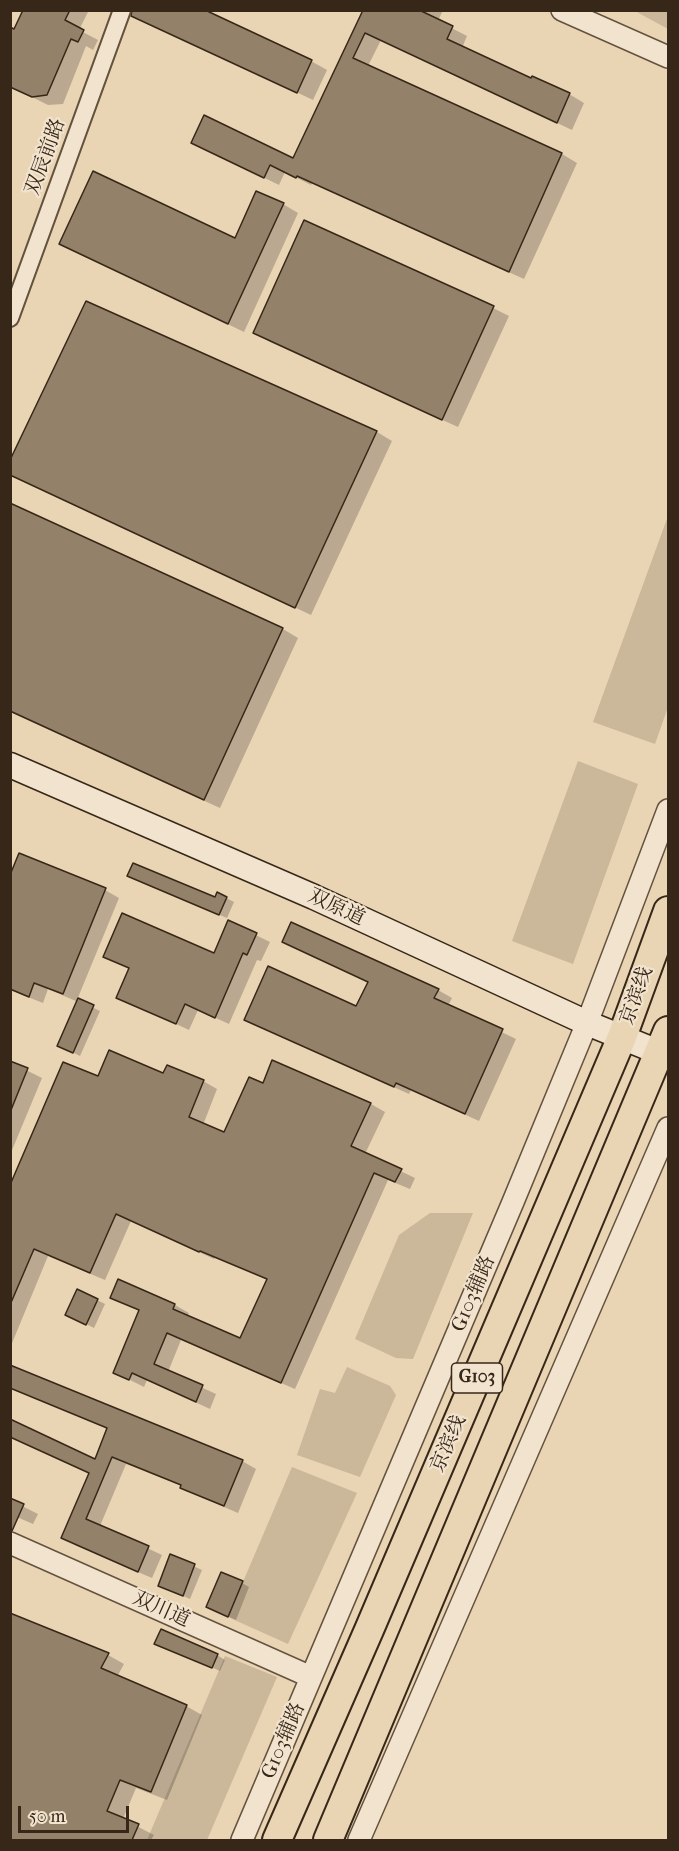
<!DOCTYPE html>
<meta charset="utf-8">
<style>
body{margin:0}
#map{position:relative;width:679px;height:1851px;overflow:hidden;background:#e9d4b4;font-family:"IM FELL French Canon",serif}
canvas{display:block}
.frame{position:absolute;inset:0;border:12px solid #372718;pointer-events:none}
.scale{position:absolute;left:18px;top:1806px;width:111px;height:27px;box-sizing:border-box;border:3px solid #372718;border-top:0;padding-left:8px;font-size:18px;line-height:21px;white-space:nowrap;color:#372718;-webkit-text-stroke:4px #f1e3ce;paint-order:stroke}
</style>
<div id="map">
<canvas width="679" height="1851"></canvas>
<div class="frame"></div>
<div class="scale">50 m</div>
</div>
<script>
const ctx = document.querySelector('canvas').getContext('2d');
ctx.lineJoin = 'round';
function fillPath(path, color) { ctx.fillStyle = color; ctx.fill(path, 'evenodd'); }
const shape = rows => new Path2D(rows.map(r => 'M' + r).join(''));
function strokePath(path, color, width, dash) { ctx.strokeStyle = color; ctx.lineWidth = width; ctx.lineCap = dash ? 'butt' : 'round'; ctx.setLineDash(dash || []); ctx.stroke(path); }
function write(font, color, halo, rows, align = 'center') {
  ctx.font = font + ' "IM FELL French Canon","Noto Serif SC",serif'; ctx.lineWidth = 4.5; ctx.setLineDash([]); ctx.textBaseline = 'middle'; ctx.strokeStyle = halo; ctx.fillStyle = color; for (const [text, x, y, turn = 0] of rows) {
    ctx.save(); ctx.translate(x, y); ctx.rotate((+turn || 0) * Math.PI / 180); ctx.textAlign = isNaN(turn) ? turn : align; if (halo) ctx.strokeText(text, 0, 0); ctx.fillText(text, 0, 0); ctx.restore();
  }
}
fillPath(shape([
 [635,11,668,11,668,29],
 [668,516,668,707,655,744,593,722],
 [578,761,638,784,573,964,512,941],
 [430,1213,473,1213,413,1359,396,1358,355,1339,399,1235],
 [347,1367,390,1386,396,1395,360,1477,297,1455,320,1389,335,1393],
 [292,1467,357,1493,288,1644,228,1617],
 [225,1656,277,1677,207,1840,147,1840]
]), '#cbb799');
fillPath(shape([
 [25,10,89,10,79,30,98,40,93,50,86,46,63,104,48,105,10,86,15,31],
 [365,10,443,10,438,21,467,36,462,48,532,80,569,94,584,103,572,130,381,40,368,66,562,154,577,163,524,279,312,183,311,185,285,172,279,185,193,143,294,160],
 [138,17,311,61,327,70,313,100],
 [283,204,298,213,244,332,61,243,236,240],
 [86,303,377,432,392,441,311,615,10,474],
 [493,308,509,316,458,427,270,342,255,333],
 [10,504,283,629,298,638,220,808,10,712],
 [10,879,105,890,119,898,77,1000,100,1011,80,1056,66,1049,78,1002,48,989,43,1003,10,990],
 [137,880,216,899,218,894,234,902,227,918],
 [229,922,270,942,261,961,257,960,229,1024,198,1010,189,1030,118,997,130,969,105,956,215,955],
 [284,942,438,990,452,998,448,1006,516,1039,479,1121,411,1090,409,1094,260,1027,357,1008,369,983],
 [10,1062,42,1078,10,1155],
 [273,1062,371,1104,385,1112,365,1154,415,1178,410,1189,388,1180,295,1389,181,1340,168,1372,216,1394,210,1409,147,1380,144,1387,114,1372,140,1311,112,1297,118,1281,175,1305,189,1313,187,1317,241,1340,268,1280,215,1257,214,1259,131,1221,105,1280,48,1256,10,1348,10,1190,98,1078,164,1075,203,1081,217,1089,203,1125,224,1134,263,1085],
 [97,1300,105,1304,94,1328,74,1318],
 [10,1388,242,1461,256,1469,238,1513,196,1495,182,1486,126,1464,100,1526,162,1555,152,1578,77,1546,63,1538,90,1474,10,1437,96,1461,109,1429],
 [10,1500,38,1514,33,1524,10,1514],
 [171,1556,202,1570,190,1599,160,1586],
 [242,1583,249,1587,236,1620,216,1611],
 [10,1614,108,1655,124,1664,117,1677,186,1706,202,1715,167,1800,136,1788,123,1819,154,1835,151,1840,10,1840],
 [164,1647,217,1655,225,1660,220,1671]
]), '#0003');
const building = shape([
 [23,10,70,10,65,20,84,30,78,42,71,39,47,95,32,97,10,87,10,27,14,29,23,10],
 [132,10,205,10,312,60,297,93,131,16,132,10],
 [363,10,419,10,453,26,447,39,531,78,532,76,570,93,557,123,365,33,353,58,562,153,509,272,297,176,296,178,270,165,264,178,191,143,204,115,293,158,363,10],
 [93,171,235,238,256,191,284,203,228,324,59,244,93,171],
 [304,220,494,306,442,420,253,333,304,220],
 [86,301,377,431,295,608,10,475,10,460,86,301],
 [10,503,283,628,204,800,10,711,10,503],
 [19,853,106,888,63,994,34,983,29,997,10,989,10,875,19,853],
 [133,863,215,897,217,892,227,897,219,915,127,876,133,863],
 [122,913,214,953,228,920,257,933,247,955,243,953,215,1018,185,1004,176,1024,116,998,129,968,103,957,122,913],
 [291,922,439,989,434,998,503,1029,465,1114,396,1083,394,1087,244,1020,268,966,356,1006,368,982,282,942,291,922],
 [78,998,94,1005,73,1053,57,1046,78,998],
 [109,1050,163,1073,167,1065,204,1080,189,1117,224,1132,249,1077,263,1083,272,1060,371,1103,351,1146,402,1169,395,1182,374,1173,281,1383,167,1333,154,1364,203,1385,196,1402,132,1373,129,1380,113,1373,139,1310,110,1298,118,1279,175,1304,173,1309,240,1338,267,1279,200,1251,199,1252,116,1214,90,1273,34,1249,10,1305,10,1185,63,1062,98,1076,109,1050],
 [10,1061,28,1068,11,1110,10,1110,10,1061],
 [77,1289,98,1299,86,1325,65,1315,77,1289],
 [10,1365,243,1460,224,1506,180,1488,181,1485,112,1457,86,1519,149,1546,138,1572,61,1538,89,1473,10,1437,10,1419,95,1459,107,1428,10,1388,10,1365],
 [10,1498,24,1504,12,1531,10,1531,10,1498],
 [170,1554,195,1564,183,1596,158,1586,170,1554],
 [221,1572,243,1581,228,1617,206,1607,221,1572],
 [10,1613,109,1653,101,1668,187,1705,151,1792,120,1780,107,1811,139,1824,132,1840,10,1840,10,1613],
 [161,1629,218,1654,212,1668,154,1644,161,1629]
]);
fillPath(building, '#948169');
strokePath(building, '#372718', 1.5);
const minor = shape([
 [10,318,122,10]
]);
const tertiary = shape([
 [562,10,668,57],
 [10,1543,311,1677],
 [242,1840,513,1202,587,1023,668,810],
 [359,1840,668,1128]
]);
const secondary = shape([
 [10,765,314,897,587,1023,668,1056]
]);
const trunk = shape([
 [277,1840,369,1630,622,1037,668,911],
 [328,1840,668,1031]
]);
strokePath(minor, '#64523f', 20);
strokePath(tertiary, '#64523f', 24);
strokePath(secondary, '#372718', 27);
strokePath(trunk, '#372718', 32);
strokePath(minor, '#f1e3ce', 16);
strokePath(tertiary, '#f1e3ce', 21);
strokePath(secondary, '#f1e3ce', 24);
strokePath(trunk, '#e9d4b4', 28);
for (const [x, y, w] of [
 [477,1378,51]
]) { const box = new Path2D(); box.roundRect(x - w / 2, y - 15, w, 30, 4.5); ctx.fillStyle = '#f1e3ce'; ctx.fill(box); strokePath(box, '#372718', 1.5); }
write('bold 18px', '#372718', null, [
 ["G103",477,1378]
]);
write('20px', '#372718', '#f1e3ce', [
 ["双辰前路",46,157,-70],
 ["双原道",336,908,25],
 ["京滨线",637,996,-70],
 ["G103辅路",474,1294,-67],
 ["京滨线",449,1444,-67],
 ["双川道",161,1610,24],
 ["G103辅路",284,1741,-67]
]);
</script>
